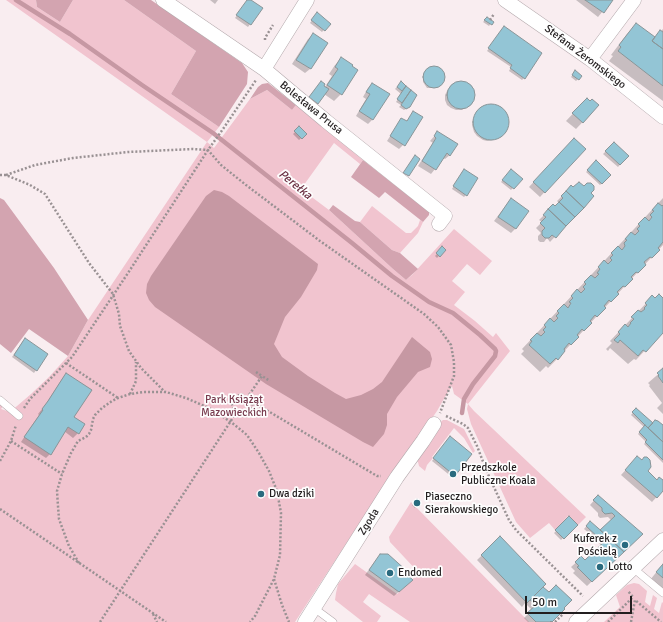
<!DOCTYPE html>
<meta charset="utf-8">
<style>
body{margin:0}
#map{position:relative;width:663px;height:622px;overflow:hidden;background:#f9edf0;font-family:Signika,sans-serif}
canvas{display:block}
.scale{position:absolute;left:525px;top:596px;width:107px;height:18px;box-sizing:border-box;border:2px solid #221e1f;border-top:0;padding-left:5px;font-size:12px;line-height:14px;white-space:nowrap;color:#221e1f;-webkit-text-stroke:3px #fefefe;paint-order:stroke}
</style>
<div id="map">
<canvas width="663" height="622"></canvas>
<div class="scale">50 m</div>
</div>
<script>
const ctx = document.querySelector('canvas').getContext('2d');
ctx.lineJoin = 'round';
function fillPath(path, color) { ctx.fillStyle = color; ctx.fill(path, 'evenodd'); }
const shape = rows => new Path2D(rows.map(r => 'M' + r).join(''));
function strokePath(path, color, width, dash) { ctx.strokeStyle = color; ctx.lineWidth = width; ctx.lineCap = dash ? 'butt' : 'round'; ctx.setLineDash(dash || []); ctx.stroke(path); }
function write(font, color, halo, rows, align = 'center') {
  ctx.font = font + ' Signika,sans-serif'; ctx.lineWidth = 3.5; ctx.setLineDash([]); ctx.textBaseline = 'middle'; ctx.strokeStyle = halo; ctx.fillStyle = color; for (const [text, x, y, turn = 0] of rows) {
    ctx.save(); ctx.translate(x, y); ctx.rotate((+turn || 0) * Math.PI / 180); ctx.textAlign = isNaN(turn) ? turn : align; if (halo) ctx.strokeText(text, 0, 0); ctx.fillText(text, 0, 0); ctx.restore();
  }
}
fillPath(shape([
 [6,0,36,0,37,7,60,22,73,0,124,0,196,51,171,94,219,127,207,142,214,148,250,99,267,90,292,110,296,105,363,160,360,164,334,143,301,189,329,210,393,269,406,280,412,275,454,229,492,261,480,275,467,264,452,281,465,292,454,305,475,321,493,337,496,333,510,351,468,404,474,411,586,517,578,525,568,516,555,530,549,523,530,538,516,522,471,424,467,409,468,404,454,394,452,386,445,397,437,411,417,440,406,452,295,622,0,622,0,400,4,405,1,409,10,412,31,394,49,377,68,356,88,320,207,142],
 [372,206,406,233,411,233,418,226,420,220,423,222,418,233,400,253,392,250,360,222],
 [443,420,447,420,464,429,475,451,473,453,464,438,454,428,432,457,433,458,427,465,425,471,419,466,418,462,415,459,439,423],
 [411,502,529,622,410,622,369,594,363,602,381,616,377,622,363,622,335,600,336,593,338,584,355,564,397,594,419,573,390,542,389,537],
 [634,583,639,584,647,591,645,602,650,606,653,595,657,598,654,609,659,613,662,602,663,603,663,622,604,622,620,607,616,595,627,585]
]), '#f1c4cf');
fillPath(shape([
 [36,0,73,0,60,22,37,7],
 [124,0,151,0,242,63,248,72,247,84,219,127,171,94,196,51],
 [268,83,296,105,292,110,267,90,250,99,258,87,262,84],
 [363,160,429,212,429,215,423,222,385,192,379,198,351,177],
 [0,198,4,200,54,268,88,320,68,356,29,329,11,353,0,344],
 [333,205,355,221,360,222,392,250,400,253,418,269,406,280,393,269,329,210]
]), '#d3a4b0');
fillPath(shape([
 [214,190,222,192,229,196,318,264,317,270,301,297,285,317,274,344,282,357,308,376,335,393,346,399,361,395,373,389,382,382,412,337,430,352,432,359,430,367,418,372,397,397,387,414,387,425,384,434,373,447,363,442,266,384,155,307,149,300,146,293,147,284,151,276,206,196]
]), '#c698a3');
fillPath(shape([
 [210,0,218,0,215,4],
 [248,0,250,0,262,8,248,27,235,18],
 [576,0,612,0,598,17],
 [315,16,329,24,322,32,310,23],
 [487,18,492,22,489,26,483,22],
 [636,25,651,41,663,29,663,101,609,61,613,56,611,55,627,34],
 [502,29,524,78,522,80,509,71,511,67,487,51],
 [313,35,326,43,310,69,305,73,292,64,308,39],
 [342,58,341,94,334,101,324,94,315,106,308,100,319,84,325,87,332,76,329,74,335,65],
 [433,67,437,67,441,69,444,75,444,79,441,83,435,88,427,88,423,82,423,76,429,68],
 [575,72,581,76,576,81,571,77],
 [401,82,416,95,407,108,404,110,399,107,401,105,396,102,401,94,395,89],
 [461,82,468,84,471,87,473,91,473,97,472,102,465,108,462,110,456,110,451,108,447,105,445,100,445,95,447,91,452,85,457,83],
 [372,84,388,94,372,120,368,124,356,116,366,99,363,97,368,88],
 [590,102,598,106,576,129,566,121,580,106],
 [491,105,497,106,503,110,506,116,508,122,507,128,501,135,494,140,487,141,483,140,477,136,474,132,472,125,473,119,477,113,484,107],
 [413,113,403,145,399,149,387,141,398,124,402,119,406,122],
 [299,128,306,134,299,140,293,134],
 [437,133,450,155,445,159,443,158,435,169,431,174,418,166,433,143,430,141],
 [614,143,627,156,618,167,603,154],
 [569,144,584,149,540,197,529,187],
 [596,162,610,175,600,185,586,172],
 [462,172,466,195,464,197,452,189],
 [509,173,521,179,511,190,501,182],
 [571,187,573,189,589,193,593,196,550,242,547,238,544,242,540,242,538,240,538,236,541,233,536,228,542,222,539,220,553,206,555,208,559,203,557,201],
 [663,198,663,245,557,359,548,368,546,366,540,372,521,354,524,351,522,349],
 [511,199,528,211,515,229,511,233,494,221,507,204],
 [442,248,445,250,437,258,435,256],
 [652,297,655,299,663,299,663,331,636,360,634,359,628,364,610,348,608,351,606,349,612,343,610,341],
 [23,341,47,355,34,373,12,357],
 [663,370,663,414,657,408,662,403,649,386,650,385,648,383],
 [66,374,73,417,84,425,78,433,73,438,64,431,50,454,46,458,21,442,39,415,38,414,46,404,62,379],
 [636,409,651,423,663,427,663,463,644,444,646,442,638,434,644,427,631,415],
 [448,440,471,454,452,477,432,461],
 [633,462,646,471,657,481,663,482,663,490,652,502,621,475],
 [598,496,641,534,587,586,573,573,575,571,571,567,581,558,585,562,601,546,599,543,603,539,600,539,598,541,584,529,590,522,600,531,612,521,608,517,600,518,598,516,598,513,590,505],
 [417,500,419,503,415,508,412,505],
 [569,518,576,525,561,540,554,533],
 [500,538,542,587,563,609,550,622,528,622,524,618,532,610,525,603,522,607,477,560],
 [380,555,412,580,394,596,365,575,376,560],
 [663,564,663,590,650,580]
]), '#0003');
strokePath(shape([
 [16,0,70,34,142,85,213,133,352,243,392,276,429,302,453,313,480,335,495,349,496,351,495,356,473,384,464,399,462,413]
]), '#c698a3', 4.5);
const building = shape([
 [247,0,251,0,263,8,251,25,236,15,247,0],
 [585,0,613,0,604,13,585,0],
 [317,12,331,24,325,31,311,20,317,12],
 [487,17,494,22,492,25,484,20,487,17],
 [636,23,655,37,652,41,663,49,663,86,618,51,621,47,619,45,636,23],
 [504,26,542,53,525,79,510,68,512,65,488,48,504,26],
 [660,30,663,32,663,49,652,41,660,30],
 [313,33,328,43,311,69,296,60,313,33],
 [341,57,353,65,352,66,358,70,342,95,327,85,338,69,335,67,341,57],
 '423 77a11 11 0 1 1 22 0a11 11 0 1 1-22 0Z',
 [575,70,582,76,579,80,572,75,575,70],
 [321,81,325,84,324,86,329,89,318,104,309,97,321,81],
 [401,81,406,86,402,91,397,87,401,81],
 '447 95a14 14 0 1 1 28 0a14 14 0 1 1-28 0Z',
 [372,83,390,94,373,120,359,111,360,110,370,94,366,92,372,83],
 [406,86,411,90,402,103,397,99,406,86],
 [411,90,417,95,410,107,406,109,401,105,411,90],
 [587,98,590,101,592,99,599,105,583,123,572,113,587,98],
 '473 122a18 18 0 1 1 36 0a18 18 0 1 1-36 0Z',
 [413,111,423,117,405,146,390,136,401,118,407,121,413,111],
 [299,126,307,134,302,139,294,131,299,126],
 [437,131,458,144,450,156,447,153,436,170,422,161,436,138,434,136,437,131],
 [574,138,586,149,545,193,533,182,574,138],
 [614,142,629,156,620,165,605,151,614,142],
 [415,155,420,159,409,176,403,173,415,155],
 [596,160,611,175,602,184,587,170,596,160],
 [464,169,478,178,467,196,453,186,464,169],
 [511,169,523,179,514,189,502,180,511,169],
 [579,182,584,186,587,183,591,183,594,186,594,190,591,193,594,196,584,208,566,191,571,185,573,187,579,182],
 [566,191,584,208,575,217,559,202,563,198,561,196,566,191],
 [511,198,529,211,516,229,498,217,511,198],
 [559,202,575,217,566,226,548,209,553,204,555,206,559,202],
 [658,203,662,206,663,205,663,242,658,248,660,250,652,258,650,257,644,262,646,265,638,273,636,272,631,277,633,279,625,287,623,286,617,292,619,294,611,302,609,300,604,306,606,308,597,317,595,315,590,321,592,323,584,331,582,329,577,335,579,337,571,345,569,343,564,349,565,351,558,360,556,358,550,364,529,345,532,341,530,340,537,333,541,336,545,332,543,330,546,327,544,325,550,318,554,322,558,318,556,316,559,313,557,311,564,304,568,308,571,303,569,302,573,298,571,296,577,289,581,293,585,289,583,287,586,284,584,282,591,275,595,278,599,274,597,273,600,269,598,267,604,260,608,264,612,260,610,258,613,255,611,253,618,246,622,250,625,246,624,243,627,240,625,239,631,232,635,235,639,231,637,229,640,226,638,224,645,217,649,221,652,217,650,215,654,211,652,210,658,203],
 [548,209,566,226,556,238,552,235,549,238,545,238,542,235,542,231,545,228,540,223,546,217,543,215,548,209],
 [442,246,446,250,440,257,436,253,442,246],
 [659,294,663,298,663,333,646,352,643,350,638,356,620,340,618,343,614,340,620,334,618,332,625,324,628,327,631,323,630,323,634,319,631,317,638,310,641,312,645,309,644,308,647,305,645,303,652,295,655,298,659,294],
 [25,338,48,354,37,371,14,355,25,338],
 [663,368,663,383,658,376,659,375,657,373,663,368],
 [66,373,92,390,74,417,85,424,79,434,68,427,51,455,24,437,43,410,42,409,48,401,66,373],
 [636,408,653,423,648,428,632,412,636,408],
 [655,420,658,421,663,425,663,442,648,428,655,420],
 [645,425,663,442,663,460,645,442,647,440,639,432,645,425],
 [450,436,472,454,455,476,433,458,450,436],
 [637,456,642,460,644,457,647,457,650,460,651,467,648,471,657,480,659,477,663,480,663,491,657,498,625,470,637,456],
 [598,495,643,534,624,552,600,530,615,516,612,513,605,514,602,511,602,508,593,500,598,495],
 [417,499,421,502,417,506,413,503,417,499],
 [569,516,578,525,564,539,555,530,569,516],
 [590,521,606,535,601,540,586,526,590,521],
 [606,535,624,552,592,582,577,567,579,566,575,562,581,556,585,560,605,541,602,538,606,535],
 [500,536,546,584,527,603,481,555,500,536],
 [380,554,388,554,408,572,406,574,413,580,399,592,369,570,380,554],
 [663,564,663,578,656,572,663,564],
 [556,585,572,600,564,608,565,609,552,622,551,621,550,622,536,622,527,613,536,605,530,600,543,587,549,592,556,585]
]);
fillPath(building, '#93c5d5');
strokePath(building, '#8a9598', 1);
const lane = shape([
 [0,400,19,416],
 [633,568,663,593],
 [314,608,333,622]
]);
const street = shape([
 [163,0,264,69,326,121,445,216,439,224],
 [505,0,590,59,663,117],
 [590,59,634,0],
 [264,69,307,0],
 [305,622,397,477,423,441,434,424],
 [576,622,663,540]
]);
strokePath(lane, '#b3a8ab', 8);
strokePath(street, '#b3a8ab', 15);
strokePath(shape([
 [490,20,494,14],
 [265,40,265,38,273,25],
 [0,175,6,175,30,185,45,194,89,263,113,294,119,314,120,326,129,351,141,368,165,392],
 [6,175,35,165,73,158,128,152,193,149,208,150,221,165,246,185,320,241,424,314,438,327,451,345,454,362,454,376,440,413],
 [66,363,118,398],
 [256,372,262,376],
 [130,394,136,381,136,362],
 [241,394,253,402,251,410,246,414,242,415,236,413,234,410,232,404,235,398,241,394],
 [247,398,262,376,270,381],
 [253,402,377,476,381,476],
 [24,408,30,399,72,357,128,273,208,150,223,129,256,80],
 [446,416,463,424,468,428,477,446,487,472,509,520,516,530,583,596],
 [11,441,62,474],
 [0,461,11,441,16,425],
 [0,509,166,622],
 [79,563,69,546,59,519,58,506,57,491,62,474,71,453,78,441,86,437,89,434,91,430,93,419,95,415,102,408,112,401,118,398,130,394,144,392,166,392,186,398,209,408,231,422,247,435,259,453,269,471,277,491,281,513,280,555,274,579,255,616,250,622],
 [274,579,282,605,289,622],
 [153,614,157,622],
 [100,622,236,413],
 [555,622,563,614],
 [608,622,633,597,628,591],
 [631,622,635,600,661,622]
]), '#999193', 2.5, [2, 2]);
strokePath(lane, '#fff', 7);
strokePath(street, '#fff', 14);
for (const [x, y, r, color] of [
 [453,474,4,"#296a7e"],
 [261,494,4,"#296a7e"],
 [417,503,4,"#296a7e"],
 [625,545,4,"#296a7e"],
 [600,567,4,"#296a7e"],
 [390,573,4,"#296a7e"]
]) { const dot = new Path2D(); dot.arc(x, y, r, 0, 2 * Math.PI); ctx.fillStyle = color; ctx.fill(dot); strokePath(dot, '#fefefe', 1.5); }
write('11px', '#221e1f', '#fefefe', [
 ["Stefana Żeromskiego",585,57,37],
 ["Bolesława Prusa",311,108,39],
 ["Zgoda",369,522,-58]
]);
write('11px', '#783b4e', '#fefefe', [
 ["Park Książąt",234,400],
 ["Mazowieckich",234,413]
]);
write('11px', '#221e1f', '#fefefe', [
 ["Przedszkole",461,468],
 ["Publiczne Koala",461,481],
 ["Dwa dziki",269,494],
 ["Piaseczno",425,497],
 ["Sierakowskiego",425,510],
 ["Kuferek z",617,539,"right"],
 ["Pościelą",617,552,"right"],
 ["Lotto",608,567],
 ["Endomed",398,573]
], 'left');
write('italic 12px', '#6b3043', '#fefefe', [
 ["Perełka",295,185,39]
]);
</script>
